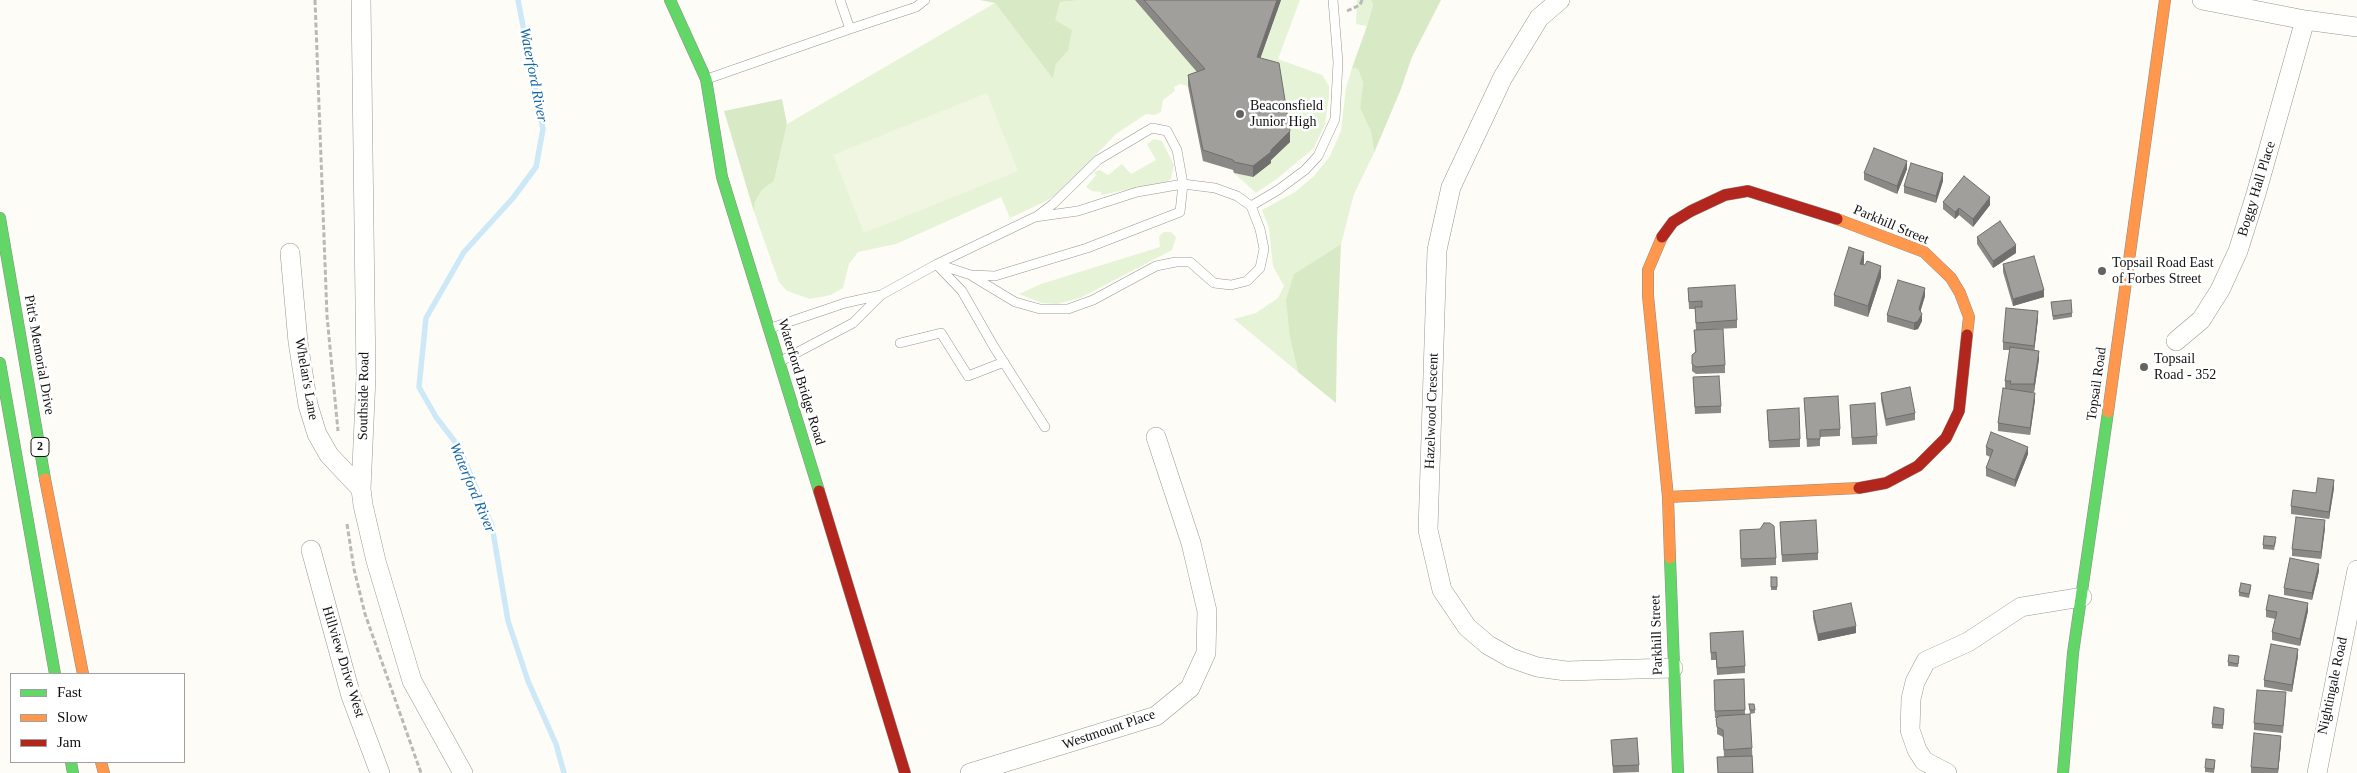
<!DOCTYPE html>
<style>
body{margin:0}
#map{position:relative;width:2357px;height:773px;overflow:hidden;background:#fdfcf7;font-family:"Times New Roman",serif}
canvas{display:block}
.legend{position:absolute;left:10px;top:673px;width:175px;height:90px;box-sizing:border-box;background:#fff;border:1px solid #a0a0a0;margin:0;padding:6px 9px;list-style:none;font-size:15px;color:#111}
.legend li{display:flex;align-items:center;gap:10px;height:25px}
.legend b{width:25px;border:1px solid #a0a0a0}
</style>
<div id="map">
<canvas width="2357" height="773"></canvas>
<ul class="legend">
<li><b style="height:6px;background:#63d668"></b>Fast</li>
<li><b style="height:6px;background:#ff974d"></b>Slow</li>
<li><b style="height:6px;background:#b3261e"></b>Jam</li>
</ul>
</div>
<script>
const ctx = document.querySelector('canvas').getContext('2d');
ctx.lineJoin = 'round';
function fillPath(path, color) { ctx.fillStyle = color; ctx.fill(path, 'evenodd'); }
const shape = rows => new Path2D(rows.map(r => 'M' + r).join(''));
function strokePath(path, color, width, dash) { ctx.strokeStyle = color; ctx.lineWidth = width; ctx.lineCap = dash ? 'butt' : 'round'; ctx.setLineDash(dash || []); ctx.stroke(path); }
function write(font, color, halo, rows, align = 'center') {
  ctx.font = font + ' "Times New Roman",serif'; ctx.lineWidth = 5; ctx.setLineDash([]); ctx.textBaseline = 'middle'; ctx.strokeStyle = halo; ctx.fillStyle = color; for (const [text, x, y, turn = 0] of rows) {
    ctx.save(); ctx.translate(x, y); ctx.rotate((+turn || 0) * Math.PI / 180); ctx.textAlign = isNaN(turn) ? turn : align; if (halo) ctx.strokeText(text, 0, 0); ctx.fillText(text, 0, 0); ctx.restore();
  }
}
fillPath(shape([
 [1081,0,1135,0,1205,80,1188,86,1180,84,1174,87,1175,91,1163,100,1161,112,1155,115,1146,114,1116,134,1059,193,1044,202,1010,218,1001,197,896,244,858,252,849,264,843,288,831,295,810,299,787,291,779,282,754,212,755,202,762,190,774,181,787,124,995,3,1053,79,1056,64,1068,51,1054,20,1060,2],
 [1281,0,1300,0,1278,59,1322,75,1329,86,1329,97,1325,124,1314,148,1278,178,1256,193,1234,173,1253,177,1271,163,1257,68],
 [1357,0,1371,0,1373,5,1367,26,1356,24],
 [1352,68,1358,69,1363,83,1360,108,1371,132,1374,153,1354,194,1341,244,1294,274,1290,338,1298,372,1234,319,1256,313,1278,298,1284,286,1273,266,1269,228,1262,210,1295,192,1314,176,1330,156,1341,131,1346,88],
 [1154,139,1162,141,1174,165,1171,179,1166,182,1101,195,1101,192,1092,191,1086,187,1096,175,1094,172,1100,170,1108,175,1122,164,1131,174,1156,160,1147,144],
 [1164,232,1171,232,1176,237,1172,250,1080,298,1057,304,1042,303,1019,294,1041,284,1160,247,1159,236]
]), '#e7f3d7');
fillPath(shape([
 [980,0,1081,0,1060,2,1055,20,1072,30,1068,51,1056,64,1053,79,995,3],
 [1371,0,1441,0,1412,57,1401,89,1374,153,1371,132,1360,108,1363,83,1358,69,1352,68,1367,26,1373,5],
 [782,99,787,124,774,181,762,190,755,202,754,212,724,111],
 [1341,244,1337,340,1336,403,1298,372,1290,338,1286,300,1294,274]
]), '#d8eac5');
fillPath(shape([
 [987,93,1018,171,864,233,833,155]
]), '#f0f6e1');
strokePath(shape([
 [518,0,543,129,536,167,513,198,464,252,426,318,419,387,436,417,459,447,492,526,508,621,528,681,556,744,564,773]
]), '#cde8f7', 5.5);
const lane = shape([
 [850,29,916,7,925,0],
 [707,79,850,29,840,0],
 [1251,206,1278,190,1305,170,1318,156,1335,119,1338,62,1333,0],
 [937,265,962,291,994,347,1045,427],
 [972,276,1015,302,1040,309,1068,309,1093,300,1156,266,1176,262,1190,262,1214,283,1231,285,1247,281,1260,268,1264,249,1260,229,1251,206,1237,196,1215,188,1183,184,1177,150,1167,131,1152,128,1098,160,1053,204,1036,217],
 [771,328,845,303,881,295],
 [900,343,941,333,968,376,1004,362],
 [781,361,853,323,881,295,937,264,1035,217,1078,211,1137,192,1183,184,1180,212,1087,248,995,276,971,275,937,264]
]);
const street = shape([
 [361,0,366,377,361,489,363,505,376,561,412,681,463,773],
 [1560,0,1539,18,1503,77,1451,187,1437,250,1428,530,1442,590,1467,627,1488,645,1511,658,1537,667,1566,671,1673,668],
 [2202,0,2305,20,2357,27],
 [290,253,298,342,308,405,317,434,329,455,361,489],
 [2176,341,2201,320,2220,290,2238,251,2256,194,2305,20],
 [311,550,351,696,380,773],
 [970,773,1156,716,1190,688,1206,653,1207,611,1191,543,1156,437],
 [1947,773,1924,761,1917,750,1910,730,1911,699,1915,682,1926,661,1968,642,2021,607,2082,597],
 [2317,773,2357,570]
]);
const fast = shape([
 [670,0,706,79,722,177,819,491],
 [0,218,45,479],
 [0,363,55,674],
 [1670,558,1678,773],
 [71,762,73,773],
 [2063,773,2073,653,2108,412]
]);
const slow = shape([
 [1837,219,1924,252,1951,278,1960,293,1969,317,1967,335],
 [1662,237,1648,270,1648,296,1668,497,1670,558],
 [2108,412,2165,0],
 [45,479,83,674],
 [1668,497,1859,488],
 [101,762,104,773]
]);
const jam = shape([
 [1662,237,1673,222,1691,211,1725,195,1748,191,1837,219],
 [1859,488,1886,483,1918,466,1946,438,1959,411,1967,335],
 [819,491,905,773]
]);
strokePath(lane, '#979795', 10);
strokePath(street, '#979795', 20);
strokePath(fast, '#8e8d8b', 12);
strokePath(slow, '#8e8d8b', 12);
strokePath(jam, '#8e8d8b', 12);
strokePath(shape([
 [315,0,327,316,338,431],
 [1347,11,1360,5,1362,0],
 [347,524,354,569,365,614,421,773]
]), '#b9b9b8', 3, [5, 2.5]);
strokePath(lane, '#fffffe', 9);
strokePath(street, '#fffffe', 19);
strokePath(fast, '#63d668', 11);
strokePath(slow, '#ff974d', 11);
strokePath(jam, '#b3261e', 11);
fillPath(shape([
 [1135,0,1281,0,1260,58,1290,142,1271,160,1271,163,1253,177,1234,173,1233,170,1203,161,1188,86,1188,75,1197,72],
 [1907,169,1897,194,1864,180,1864,173],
 [1943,181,1936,203,1904,193,1904,186],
 [1943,202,1990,205,1973,227,1959,215,1955,219,1943,209],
 [1977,237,2016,253,1993,268,1977,244],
 [1864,263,1863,265,1865,265,1881,277,1868,317,1834,306,1834,295],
 [2003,264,2044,297,2013,306,2003,272],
 [1688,288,1737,320,1737,328,1696,330,1695,309,1689,309],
 [1925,296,1920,312,1922,321,1918,329,1914,330,1887,322,1887,315],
 [2051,302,2072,313,2072,317,2053,320],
 [2038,319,2034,351,2039,359,2034,392,2027,392,2035,400,2030,435,1998,431,1998,423,2010,389,2005,388,2005,381,2010,350,2003,350,2003,342],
 [1694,330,1725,365,1725,373,1696,374,1692,371,1692,355,1695,352],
 [1693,377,1721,406,1721,413,1695,414],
 [1881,393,1915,413,1915,420,1886,426,1881,400],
 [1804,398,1840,429,1840,436,1820,437,1820,446,1807,447],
 [1850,405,1877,436,1877,444,1852,445],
 [1767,410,1800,439,1800,447,1769,448],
 [1986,447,2028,454,2015,487,1986,476,1986,468,1990,457,1986,455],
 [2334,488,2329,519,2291,514,2291,506,2316,493],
 [1780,522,1818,553,1818,560,1782,562],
 [2325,528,2321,559,2292,556,2292,549],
 [1740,538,1776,558,1776,565,1741,567],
 [2276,541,2274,550,2263,549,2263,545],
 [2319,571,2312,600,2284,595,2284,588],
 [1771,577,1777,577,1777,590,1771,590],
 [2251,588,2249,598,2239,596,2239,592],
 [2266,610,2308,611,2300,646,2272,640,2272,632,2275,619,2266,617],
 [1813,611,1856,633,1818,641,1813,618],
 [1710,633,1745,666,1745,673,1717,675,1716,660,1711,660],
 [2298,656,2292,692,2264,687,2264,680],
 [2239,660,2238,667,2228,666,2228,662],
 [1744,679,1745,714,1752,748,1753,773,1718,773,1717,757,1724,757,1723,737,1717,734,1717,718,1715,718,1714,680],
 [2286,699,2283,733,2254,730,2254,723],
 [1749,704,1754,704,1755,713,1750,714],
 [2224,712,2223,729,2212,728,2212,724],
 [1611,740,1639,765,1639,772,1613,773],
 [2281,743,2278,773,2251,773,2251,767],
 [2215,764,2214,773,2205,772,2205,768]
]), '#8a8986');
fillPath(shape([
 [1277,0,1281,0,1257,68,1257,57],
 [1290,131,1290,142,1271,160,1271,163,1253,177,1253,166,1271,150],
 [1907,161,1907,169,1897,194,1897,186],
 [1943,173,1943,181,1936,203,1936,196],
 [1990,197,1990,205,1973,227,1973,219],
 [1959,208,1959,215,1955,219,1955,212],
 [2016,245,2016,253,1993,268,1993,261],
 [1864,252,1864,263,1860,275,1860,264],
 [1881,266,1881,277,1868,317,1868,306],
 [1925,288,1925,296,1919,316,1919,309],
 [2044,290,2044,297,2013,306,2013,299],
 [2038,311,2038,319,2034,353,2034,346],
 [1922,314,1922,321,1918,329,1914,330,1914,323],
 [2039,351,2039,359,2034,392,2034,384],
 [2035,393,2035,400,2030,435,2030,428],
 [2028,447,2028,454,2015,487,2015,480],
 [2334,480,2334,488,2329,519,2329,512],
 [2325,520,2325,528,2321,559,2321,552],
 [2319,564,2319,571,2312,600,2312,593],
 [2308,603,2308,611,2300,646,2300,639],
 [1856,626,1856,633,1818,641,1818,634],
 [2298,649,2298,656,2292,692,2292,685],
 [2281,736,2281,743,2278,773,2278,769]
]), '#716f6d');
const building = shape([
 [1144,0,1277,0,1257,57,1279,63,1290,131,1271,150,1271,152,1253,166,1234,162,1233,160,1203,150,1188,75,1205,69,1144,0],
 [1874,148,1907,161,1897,186,1864,173,1874,148],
 [1911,163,1943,173,1936,196,1904,186,1911,163],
 [1964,176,1990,197,1973,219,1959,208,1955,212,1943,202,1964,176],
 [2000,221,2016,245,1993,261,1977,237,2000,221],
 [1849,247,1864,252,1860,264,1865,265,1867,261,1881,266,1868,306,1834,295,1849,247],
 [2034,256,2044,290,2013,299,2003,264,2034,256],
 [1898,280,1925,288,1919,309,1922,314,1918,321,1914,323,1887,315,1898,280],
 [1735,285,1737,320,1696,323,1695,307,1702,307,1702,301,1689,302,1688,288,1735,285],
 [2071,300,2072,313,2053,316,2051,302,2071,300],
 [2006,308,2038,311,2034,346,2003,342,2006,308],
 [1723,329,1725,365,1696,367,1692,364,1692,355,1696,352,1694,330,1723,329],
 [2010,347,2039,351,2034,384,2010,384,2011,381,2005,381,2010,347],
 [1719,376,1721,406,1695,407,1693,377,1719,376],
 [1910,387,1915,413,1886,419,1881,393,1910,387],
 [2003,388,2035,393,2030,428,1998,423,2003,388],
 [1838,396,1840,429,1820,430,1820,439,1807,439,1804,398,1838,396],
 [1875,403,1877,436,1852,438,1850,405,1875,403],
 [1799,408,1800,439,1769,441,1767,410,1799,408],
 [1991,432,2028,447,2015,480,1986,468,1993,450,1986,447,1991,432],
 [2318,478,2334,480,2329,512,2291,506,2293,490,2316,493,2318,478],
 [2296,517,2325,520,2321,552,2292,549,2296,517],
 [1816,520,1818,553,1782,555,1780,522,1816,520],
 [1764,523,1770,523,1774,526,1776,558,1741,559,1740,530,1760,529,1764,523],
 [2264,536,2276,537,2274,546,2263,545,2264,536],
 [2290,558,2319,564,2312,593,2284,588,2290,558],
 [1771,577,1777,577,1777,587,1771,587,1771,577],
 [2241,583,2251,585,2249,594,2239,592,2241,583],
 [2269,595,2308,603,2300,639,2272,632,2277,612,2266,610,2269,595],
 [1851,603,1856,626,1818,634,1813,611,1851,603],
 [1743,631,1745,666,1717,668,1716,652,1711,653,1710,633,1743,631],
 [2271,644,2298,649,2292,685,2264,680,2271,644],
 [2229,655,2239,656,2238,664,2228,662,2229,655],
 [1744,679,1745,710,1715,711,1714,680,1744,679],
 [2257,690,2286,692,2283,726,2254,723,2257,690],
 [1749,704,1754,704,1755,710,1750,710,1749,704],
 [2214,707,2224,709,2223,725,2212,724,2214,707],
 [1750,714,1752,748,1724,750,1723,730,1717,727,1716,719,1719,716,1750,714],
 [2254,733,2281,736,2278,769,2251,767,2254,733],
 [1637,738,1639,765,1613,766,1611,740,1637,738],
 [1752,756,1753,773,1718,773,1717,757,1752,756],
 [2206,759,2215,760,2214,769,2205,768,2206,759]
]);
fillPath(building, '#a19f9c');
strokePath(building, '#716f6d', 1);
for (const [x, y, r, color] of [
 [1240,114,5,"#646362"],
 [2102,271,5,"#646362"],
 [2144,367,5,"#646362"]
]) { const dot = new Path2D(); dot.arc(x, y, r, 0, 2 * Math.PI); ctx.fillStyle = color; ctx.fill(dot); strokePath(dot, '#fff', 2); }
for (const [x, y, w] of [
 [40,447,18]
]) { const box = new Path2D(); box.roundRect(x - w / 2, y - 9.5, w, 19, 4); ctx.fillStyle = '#fff'; ctx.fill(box); strokePath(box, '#111', 1); }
write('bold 12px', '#111', null, [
 ["2",40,447]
]);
write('14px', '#111', '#fff', [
 ["Beaconsfield",1250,106],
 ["Junior High",1250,122],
 ["Topsail Road East",2112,263],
 ["of Forbes Street",2112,279],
 ["Topsail",2154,359],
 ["Road - 352",2154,375]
], 'left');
write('14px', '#111', '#fff', [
 ["Boggy Hall Place",2257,189,-73],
 ["Parkhill Street",1891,225,23],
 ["Pitt's Memorial Drive",39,355,80],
 ["Whelan's Lane",306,379,80],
 ["Waterford Bridge Road",801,382,73],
 ["Topsail Road",2097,384,-82],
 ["Southside Road",364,396,-89],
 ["Hazelwood Crescent",1432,411,-88],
 ["Parkhill Street",1657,635,-92],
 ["Hillview Drive West",343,662,73],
 ["Nightingale Road",2333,686,-78],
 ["Westmount Place",1109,730,-19]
]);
write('italic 15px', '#1768a6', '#fff', [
 ["Waterford River",533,75,79],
 ["Waterford River",472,488,67]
]);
</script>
